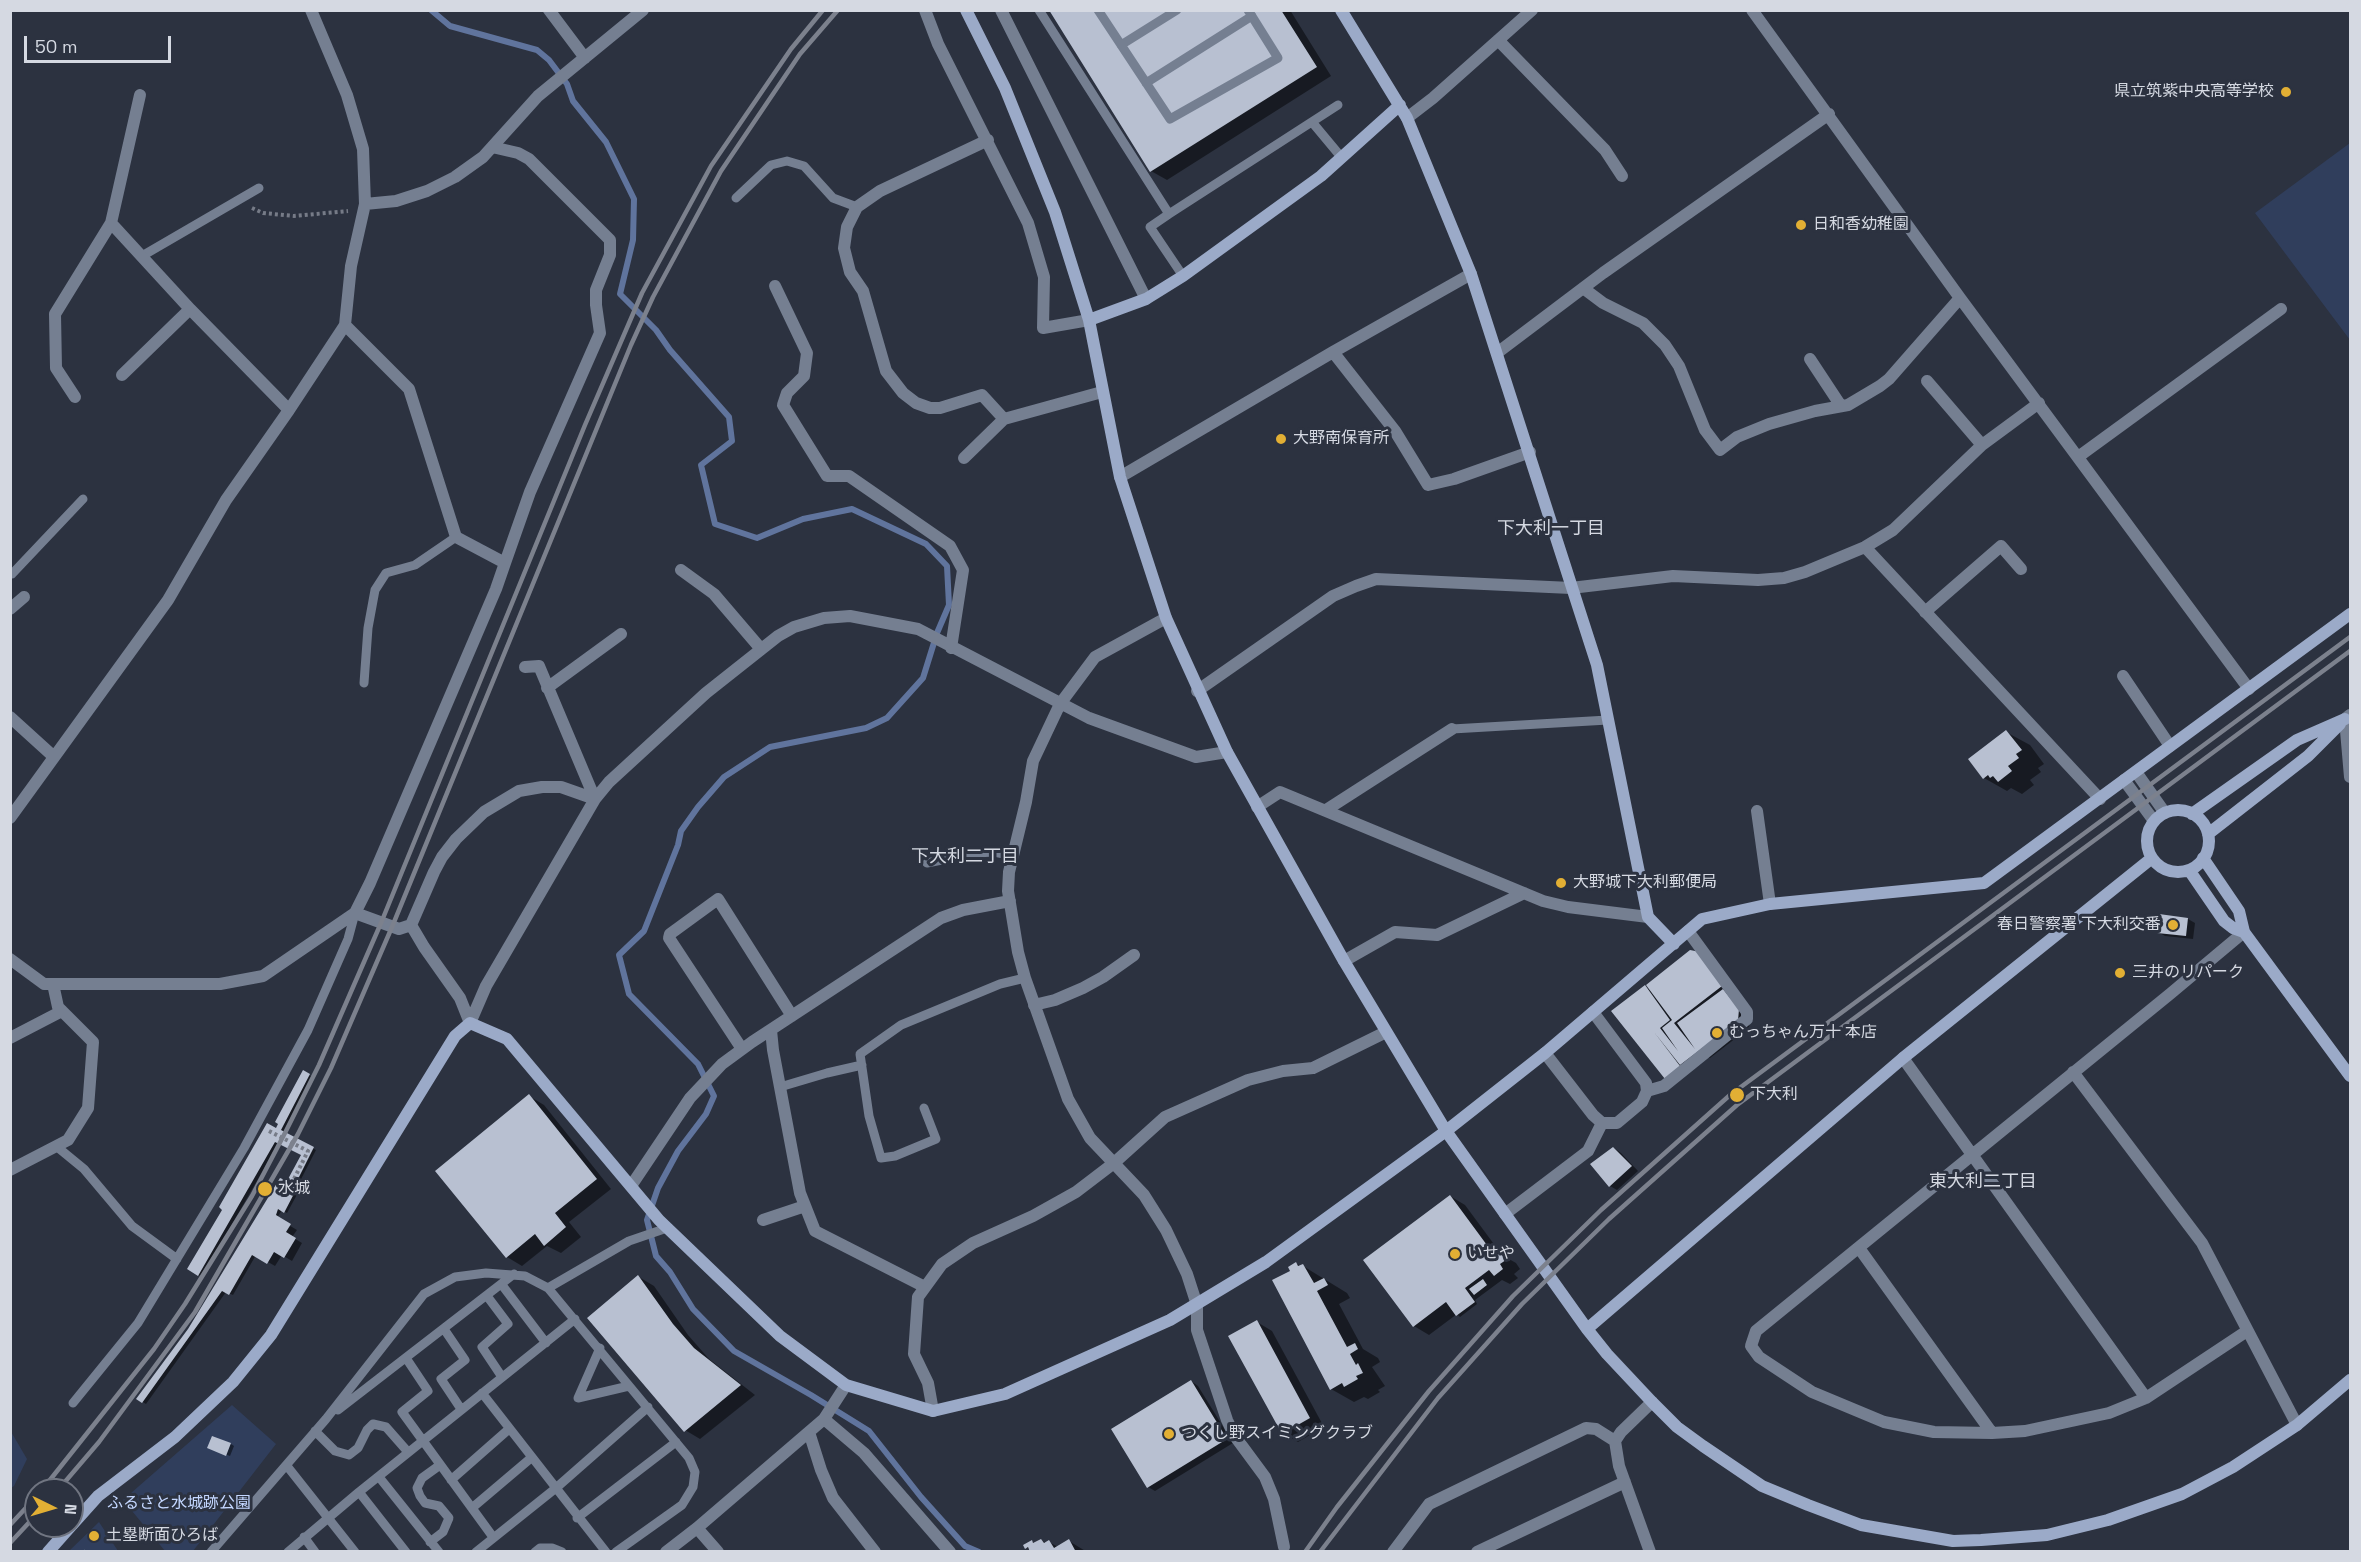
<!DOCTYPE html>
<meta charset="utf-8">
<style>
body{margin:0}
#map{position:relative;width:2361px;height:1562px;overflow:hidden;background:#2c3240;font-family:"Space Grotesk",sans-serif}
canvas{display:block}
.frame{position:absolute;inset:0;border:12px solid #d5d9e2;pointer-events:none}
.north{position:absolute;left:24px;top:1478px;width:60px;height:60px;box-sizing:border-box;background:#2c3240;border:2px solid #707581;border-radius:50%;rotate:95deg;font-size:16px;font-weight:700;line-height:24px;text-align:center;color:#d5d9e2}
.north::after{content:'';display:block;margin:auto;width:21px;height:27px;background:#e2af34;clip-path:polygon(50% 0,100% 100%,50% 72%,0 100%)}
.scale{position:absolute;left:24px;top:36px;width:147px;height:27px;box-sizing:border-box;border:3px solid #d5d9e2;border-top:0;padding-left:8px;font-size:18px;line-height:21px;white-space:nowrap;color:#d5d9e2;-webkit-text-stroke:4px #2c3240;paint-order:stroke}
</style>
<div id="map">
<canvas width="2361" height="1562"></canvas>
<div class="frame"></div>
<div class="north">N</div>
<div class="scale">50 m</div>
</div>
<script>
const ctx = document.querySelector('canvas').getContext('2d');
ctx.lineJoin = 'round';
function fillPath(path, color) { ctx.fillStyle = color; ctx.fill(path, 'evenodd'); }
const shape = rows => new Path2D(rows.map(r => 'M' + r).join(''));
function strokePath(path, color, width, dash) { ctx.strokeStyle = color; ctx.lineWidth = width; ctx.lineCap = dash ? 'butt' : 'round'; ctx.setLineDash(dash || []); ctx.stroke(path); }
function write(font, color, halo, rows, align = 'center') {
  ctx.font = font + ' "Space Grotesk","Noto Sans JP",sans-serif'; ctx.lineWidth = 6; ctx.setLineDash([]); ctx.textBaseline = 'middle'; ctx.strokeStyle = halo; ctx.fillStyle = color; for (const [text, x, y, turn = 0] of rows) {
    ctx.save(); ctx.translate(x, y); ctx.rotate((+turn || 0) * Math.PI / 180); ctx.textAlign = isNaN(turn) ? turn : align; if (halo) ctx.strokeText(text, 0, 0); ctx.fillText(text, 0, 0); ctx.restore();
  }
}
fillPath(shape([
 [2350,143,2350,340,2255,213],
 [232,1405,276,1444,193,1551,165,1551,123,1500],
 [10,1430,27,1459,14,1486,11,1488],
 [99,1522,118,1551,69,1551]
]), '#303e5c');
fillPath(shape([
 [1051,10,1290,10,1331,76,1167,180,1151,171],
 [2006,732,2030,745,2044,764,2038,768,2041,772,2030,780,2034,785,2022,794,2011,788,2007,791,1984,778],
 [2160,916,2188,919,2195,923,2193,939,2165,936,2158,932],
 [1690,951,1750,1017,1749,1028,1710,1058,1695,1049,1686,1071,1640,1046,1645,987,1654,992],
 [304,1072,312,1077,283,1133,316,1150,297,1187,300,1189,287,1213,282,1210,277,1218,297,1230,292,1237,302,1243,292,1261,282,1255,275,1266,256,1255,233,1295,226,1292,146,1404,138,1399,190,1329,288,1183,303,1154,279,1142,202,1277,189,1269,277,1130],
 [529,1096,544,1105,611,1189,569,1222,581,1237,561,1253,547,1246,522,1266,507,1257],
 [1614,1148,1621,1153,1638,1171,1617,1190,1610,1186],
 [1450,1196,1465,1205,1502,1255,1516,1263,1520,1269,1514,1274,1518,1278,1510,1284,1502,1280,1475,1300,1477,1304,1460,1317,1457,1314,1429,1335,1414,1326],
 [1296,1264,1303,1266,1347,1293,1350,1298,1339,1304,1363,1349,1378,1358,1380,1362,1372,1367,1385,1386,1378,1390,1380,1392,1368,1399,1364,1397,1354,1402,1331,1389,1292,1271],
 [639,1277,654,1286,688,1335,709,1359,755,1395,700,1439,685,1430],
 [1257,1322,1272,1331,1324,1427,1298,1442,1283,1433],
 [1191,1381,1198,1386,1233,1443,1155,1491,1148,1487],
 [231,1444,234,1446,230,1456,212,1449],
 [1041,1540,1046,1543,1049,1542,1058,1547,1069,1541,1087,1552,1032,1552,1026,1547,1032,1542,1035,1543]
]), '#0007');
strokePath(shape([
 [431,10,450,26,537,50,549,60,567,84,573,101,606,142,634,199,633,240,620,294,656,330,670,350,729,417,732,441,701,465,715,524,757,538,803,519,852,509,926,544,947,566,949,605,937,633,923,678,887,718,866,728,770,747,724,777,698,807,681,831,678,845,644,931,619,955,629,994,698,1064,714,1096,706,1114,678,1151,658,1188,647,1220,656,1256,670,1272,693,1309,734,1351,811,1395,869,1431,921,1497,965,1546,979,1552]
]), '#60749d', 6);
fillPath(shape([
 [1049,10,1281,10,1317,67,1150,172],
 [2006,730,2022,750,2016,754,2019,758,2008,766,2012,771,1998,782,1993,776,1990,778,1988,775,1983,779,1968,759],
 [2159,914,2188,918,2186,936,2157,933],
 [1690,950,1700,952,1722,986,1674,1023,1695,1049,1677,1023,1723,989,1739,1009,1738,1021,1680,1065,1654,1032,1680,1066,1665,1079,1611,1011,1645,985,1670,1020,1660,1028,1678,1051,1662,1028,1672,1020,1646,985],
 [303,1070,310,1074,281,1130,314,1147,295,1185,298,1186,284,1213,278,1209,276,1215,291,1224,286,1232,296,1238,284,1258,274,1252,267,1264,252,1255,229,1295,222,1291,142,1403,136,1399,188,1329,280,1178,287,1181,301,1155,275,1142,198,1276,187,1269,222,1210,219,1207,267,1123,276,1128,278,1124,275,1122],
 [529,1094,597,1179,555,1213,566,1227,544,1246,535,1234,506,1258,435,1171],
 [1613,1147,1632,1166,1609,1187,1590,1164],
 [1450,1195,1495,1256,1500,1252,1506,1260,1500,1264,1503,1269,1494,1276,1489,1270,1465,1288,1475,1302,1456,1316,1446,1302,1413,1327,1363,1260],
 [1296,1262,1298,1266,1303,1264,1314,1283,1324,1278,1328,1285,1317,1291,1347,1347,1355,1343,1358,1349,1350,1354,1356,1365,1358,1363,1363,1373,1356,1376,1358,1379,1344,1387,1342,1383,1330,1390,1272,1280,1290,1271,1288,1267],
 [638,1275,673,1324,694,1348,741,1385,684,1432,587,1318],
 [1483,1279,1487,1285,1474,1295,1469,1289],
 [1257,1320,1310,1418,1282,1434,1228,1336],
 [1191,1380,1227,1439,1147,1488,1111,1429],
 [212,1436,231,1443,226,1456,207,1448],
 [1041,1539,1044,1543,1049,1540,1054,1548,1069,1539,1076,1552,1030,1552,1028,1547,1025,1549,1023,1545,1032,1540,1033,1543]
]), '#b8c0d1');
strokePath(shape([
 [252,208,263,213,294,216,348,211],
 [269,1131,308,1151,292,1183],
 [179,1532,183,1537],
 [83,1551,84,1552]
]), '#767b87', 4, [3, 3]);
strokePath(shape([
 [1039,10,1169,214,1150,227,1183,276],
 [1098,10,1170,119,1278,58,1248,10],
 [1121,45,1177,10],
 [1146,83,1252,16],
 [1312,122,1342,158],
 [736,198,771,165,787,161,804,166,833,198,857,207],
 [1169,214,1338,105],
 [142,256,259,188],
 [10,572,12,574,83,499],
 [364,683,368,628,375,590,386,573,415,565,456,537],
 [1452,729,1608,720],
 [927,863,976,853,994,852,1014,856],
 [780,1087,827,1073,862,1065],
 [924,1108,936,1139,895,1156,881,1158,869,1116,860,1054,901,1025,1000,984,1025,978],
 [56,1146,84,1169,132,1226,177,1259],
 [502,1285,546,1343],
 [548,1288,629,1241,667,1228],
 [487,1296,508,1324,482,1347,502,1377],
 [444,1329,465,1360,441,1379,461,1409],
 [600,1348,578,1398,629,1386],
 [406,1358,428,1391,402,1412,493,1537],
 [482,1393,606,1552],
 [73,1403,138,1323,244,1148,308,1030,348,939,355,913],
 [338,1410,514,1274],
 [315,1431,335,1451,349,1455,358,1448,367,1430,373,1424,386,1427,408,1452],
 [287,1466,355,1552],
 [379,1477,439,1552],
 [451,1480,509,1429],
 [359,1492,406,1552],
 [472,1508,531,1458],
 [577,1518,676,1442],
 [304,1537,315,1552],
 [430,1542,443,1532,449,1518,439,1506,425,1503,420,1496,417,1488,422,1478,440,1465],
 [211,1552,326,1419,424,1294,455,1277,486,1273,525,1276,548,1288,689,1458,695,1472,693,1487,682,1505,616,1552],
 [288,1552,359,1492,575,1319],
 [476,1552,556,1488,648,1407],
 [535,1552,540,1548,552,1548,562,1552]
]), '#757f91', 9);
strokePath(shape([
 [549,10,585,58],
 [925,10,938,44,1028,223,1044,277,1043,328,1089,320],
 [1001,10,1146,299],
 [1752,10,1960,298,2249,689],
 [1498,40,1605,150,1622,176],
 [1407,118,1433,98,1532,10],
 [988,140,880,191,857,207,847,227,844,248,850,272,863,291,886,371,903,393,916,403,930,408,940,408,982,395,1004,419],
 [492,147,518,153,529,159,610,240,610,255,596,290,596,305,600,333,530,492,505,563],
 [365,204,396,201,427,191,455,177,483,157,538,96,643,10],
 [111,223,190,309,289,410],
 [775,286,807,353,804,376,787,393,783,405,827,476,849,476,950,546,963,570,951,648],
 [1583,288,1603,303,1643,323,1665,345,1679,366,1705,430,1720,450,1737,437,1769,424,1815,411,1848,405,1880,386,1889,379,1960,298],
 [1333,352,1395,431,1428,485,1454,479,1530,452],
 [1497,353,1603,273,1829,114],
 [1810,359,1841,406],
 [122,375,190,309],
 [1927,381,1982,445],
 [75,397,56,368,55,314,111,223,140,95],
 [2078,457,2281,309],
 [964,458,1004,419,1102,392],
 [1120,477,1333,352,1471,274],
 [1865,547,2100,799],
 [681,570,714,594,761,649],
 [10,609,24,597],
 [1925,612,2001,546,2021,569],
 [1166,618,1095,657,1060,704,1033,761,1026,802,1009,872,1008,891,1018,952,1025,978,1068,1099,1090,1138,1144,1195,1166,1230,1187,1274,1197,1305,1197,1330,1227,1420,1234,1435,1265,1477,1274,1499,1284,1547],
 [525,667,539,666,595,799],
 [2123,676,2170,746],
 [547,688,621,634],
 [1197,691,1333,596,1356,586,1376,579,1571,588,1673,576,1758,580,1784,578,1805,572,1865,547,1893,530,1982,445,2039,403],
 [2350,715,2345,719,2350,777],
 [10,717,53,756],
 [2136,772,2165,813],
 [2124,780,2154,821],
 [1257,807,1280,792,1543,901,1568,907,1648,917],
 [1326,810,1452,729],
 [1757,811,1770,904],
 [10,818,168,600,226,500,289,410,345,325,351,266,365,204,363,149,347,95,311,10],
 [355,913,399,929,411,925,424,947,460,998,470,1023],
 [411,925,434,872,442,857,456,839,484,812,519,791,542,787,561,787,595,799],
 [2244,932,2170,994,1756,1331,1751,1346,1759,1357,1812,1392,1884,1422,1934,1432,1992,1433,2025,1431,2109,1413,2146,1398,2247,1331],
 [10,959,44,984,220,984,263,976,355,913,370,883,496,589,505,563,456,537,409,389,345,325],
 [1344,961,1395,932,1437,935,1524,893],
 [1034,1005,1055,1000,1083,988,1103,977,1134,955],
 [470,1023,486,986,595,799,609,782,706,693,778,636,794,627,824,618,850,616,918,629,1089,718,1196,757,1227,752],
 [771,1030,773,1050,800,1193,815,1231,925,1287],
 [10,1038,62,1011],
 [742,1049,669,938,670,934,718,899,792,1016],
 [1545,1053,1593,1115,1602,1123,1617,1123,1642,1102,1647,1091,1646,1083,1593,1012],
 [1903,1058,2146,1398],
 [2073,1072,2202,1243,2297,1425],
 [1647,1091,1664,1086,1747,1019,1747,1012,1688,931],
 [10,1170,68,1140,88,1108,93,1042,58,1007,53,984],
 [631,1186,690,1098,722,1064,752,1042,941,918,963,910,1010,901],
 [1505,1214,1588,1151,1602,1123],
 [763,1220,805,1206],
 [1859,1248,1992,1433],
 [933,1411,928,1383,914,1354,918,1297,942,1264,973,1243,1033,1216,1076,1192,1114,1163,1165,1117,1248,1080,1283,1071,1313,1068,1386,1032],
 [824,1419,864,1453,950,1552],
 [809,1432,821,1470,833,1498,875,1552],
 [697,1528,718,1552],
 [666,1552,697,1528,824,1419,846,1385],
 [1393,1552,1429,1504,1586,1428,1596,1429,1615,1441],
 [1477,1552,1625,1482],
 [1650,1552,1619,1466,1615,1441,1621,1432,1652,1402]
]), '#757f91', 12);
strokePath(shape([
 [966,10,1005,88,1055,212,1089,320,1120,477,1166,618,1227,752,1344,961,1446,1131,1587,1329,1607,1354,1652,1402,1677,1427,1703,1446,1762,1486,1808,1505,1861,1525,1953,1541,1981,1540,2047,1535,2108,1520,2182,1494,2233,1467,2297,1425,2350,1380],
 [1341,10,1407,118,1471,274,1597,665,1648,917,1674,944],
 [1089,320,1146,299,1183,276,1321,176,1400,105],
 '2147 841a31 31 0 1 1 62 0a31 31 0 1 1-62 0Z',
 [2192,814,2297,740,2345,719],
 [2208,834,2308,756,2340,724],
 [2203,858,2239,911,2244,932,2350,1076],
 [2189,870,2224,921,2233,928,2244,932],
 [1587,1329,1903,1058,2152,858],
 [72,1525,98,1496,175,1437,233,1382,271,1335,455,1036,470,1023,507,1039,659,1220,780,1336,846,1385,933,1411,1005,1394,1170,1320,1266,1262,1446,1131,1545,1053,1702,919,1770,904,1984,883,2350,614],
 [48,1552,71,1526]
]), '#9baac8', 12);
strokePath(shape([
 [42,1490,154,1349,185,1304,252,1196,286,1131,319,1065,381,923,585,425,642,293,711,166,791,49,823,10],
 [58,1490,99,1442,195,1312,298,1134,331,1068,392,927,631,345,653,297,721,171,800,54,838,10],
 [10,1525,36,1497],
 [10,1543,36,1515],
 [1305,1552,1337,1507,1429,1391,1513,1296,1601,1210,1730,1095,2350,637],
 [1320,1552,1438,1398,1522,1304,1609,1219,1737,1105,2350,651]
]), '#7c818d', 4.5);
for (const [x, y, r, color] of [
 [2286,92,6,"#e2af34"],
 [1801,225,6,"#e2af34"],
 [1281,439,6,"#e2af34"],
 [1561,883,6,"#e2af34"],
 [2173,925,6,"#e2af34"],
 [2120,973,6,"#e2af34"],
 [1717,1033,6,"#e2af34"],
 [1737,1095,8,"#e2af34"],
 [265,1189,8,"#e2af34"],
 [1455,1254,6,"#e2af34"],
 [1169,1434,6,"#e2af34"],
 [94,1536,6,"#e2af34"]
]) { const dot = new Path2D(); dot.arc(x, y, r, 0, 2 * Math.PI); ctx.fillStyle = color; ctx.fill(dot); strokePath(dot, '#2c3240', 2); }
write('16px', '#d5d9e2', '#2c3240', [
 ["県立筑紫中央高等学校",2274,92,"right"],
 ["日和香幼稚園",1813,225],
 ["大野南保育所",1293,439],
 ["大野城下大利郵便局",1573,883],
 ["春日警察署 下大利交番",2161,925,"right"],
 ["三井のリパーク",2132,973],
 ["むっちゃん万十 本店",1729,1033],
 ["下大利",1750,1095],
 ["水城",278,1189],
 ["いせや",1467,1254],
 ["つくし野スイミングクラブ",1181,1434],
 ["土塁断面ひろば",106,1536]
], 'left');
write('16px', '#c4d7ff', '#2c3240', [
 ["ふるさと水城跡公園",179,1504]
]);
write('18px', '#d5d9e2', '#2c3240', [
 ["下大利一丁目",1551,529],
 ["下大利二丁目",965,857],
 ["東大利二丁目",1983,1182]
]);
</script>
